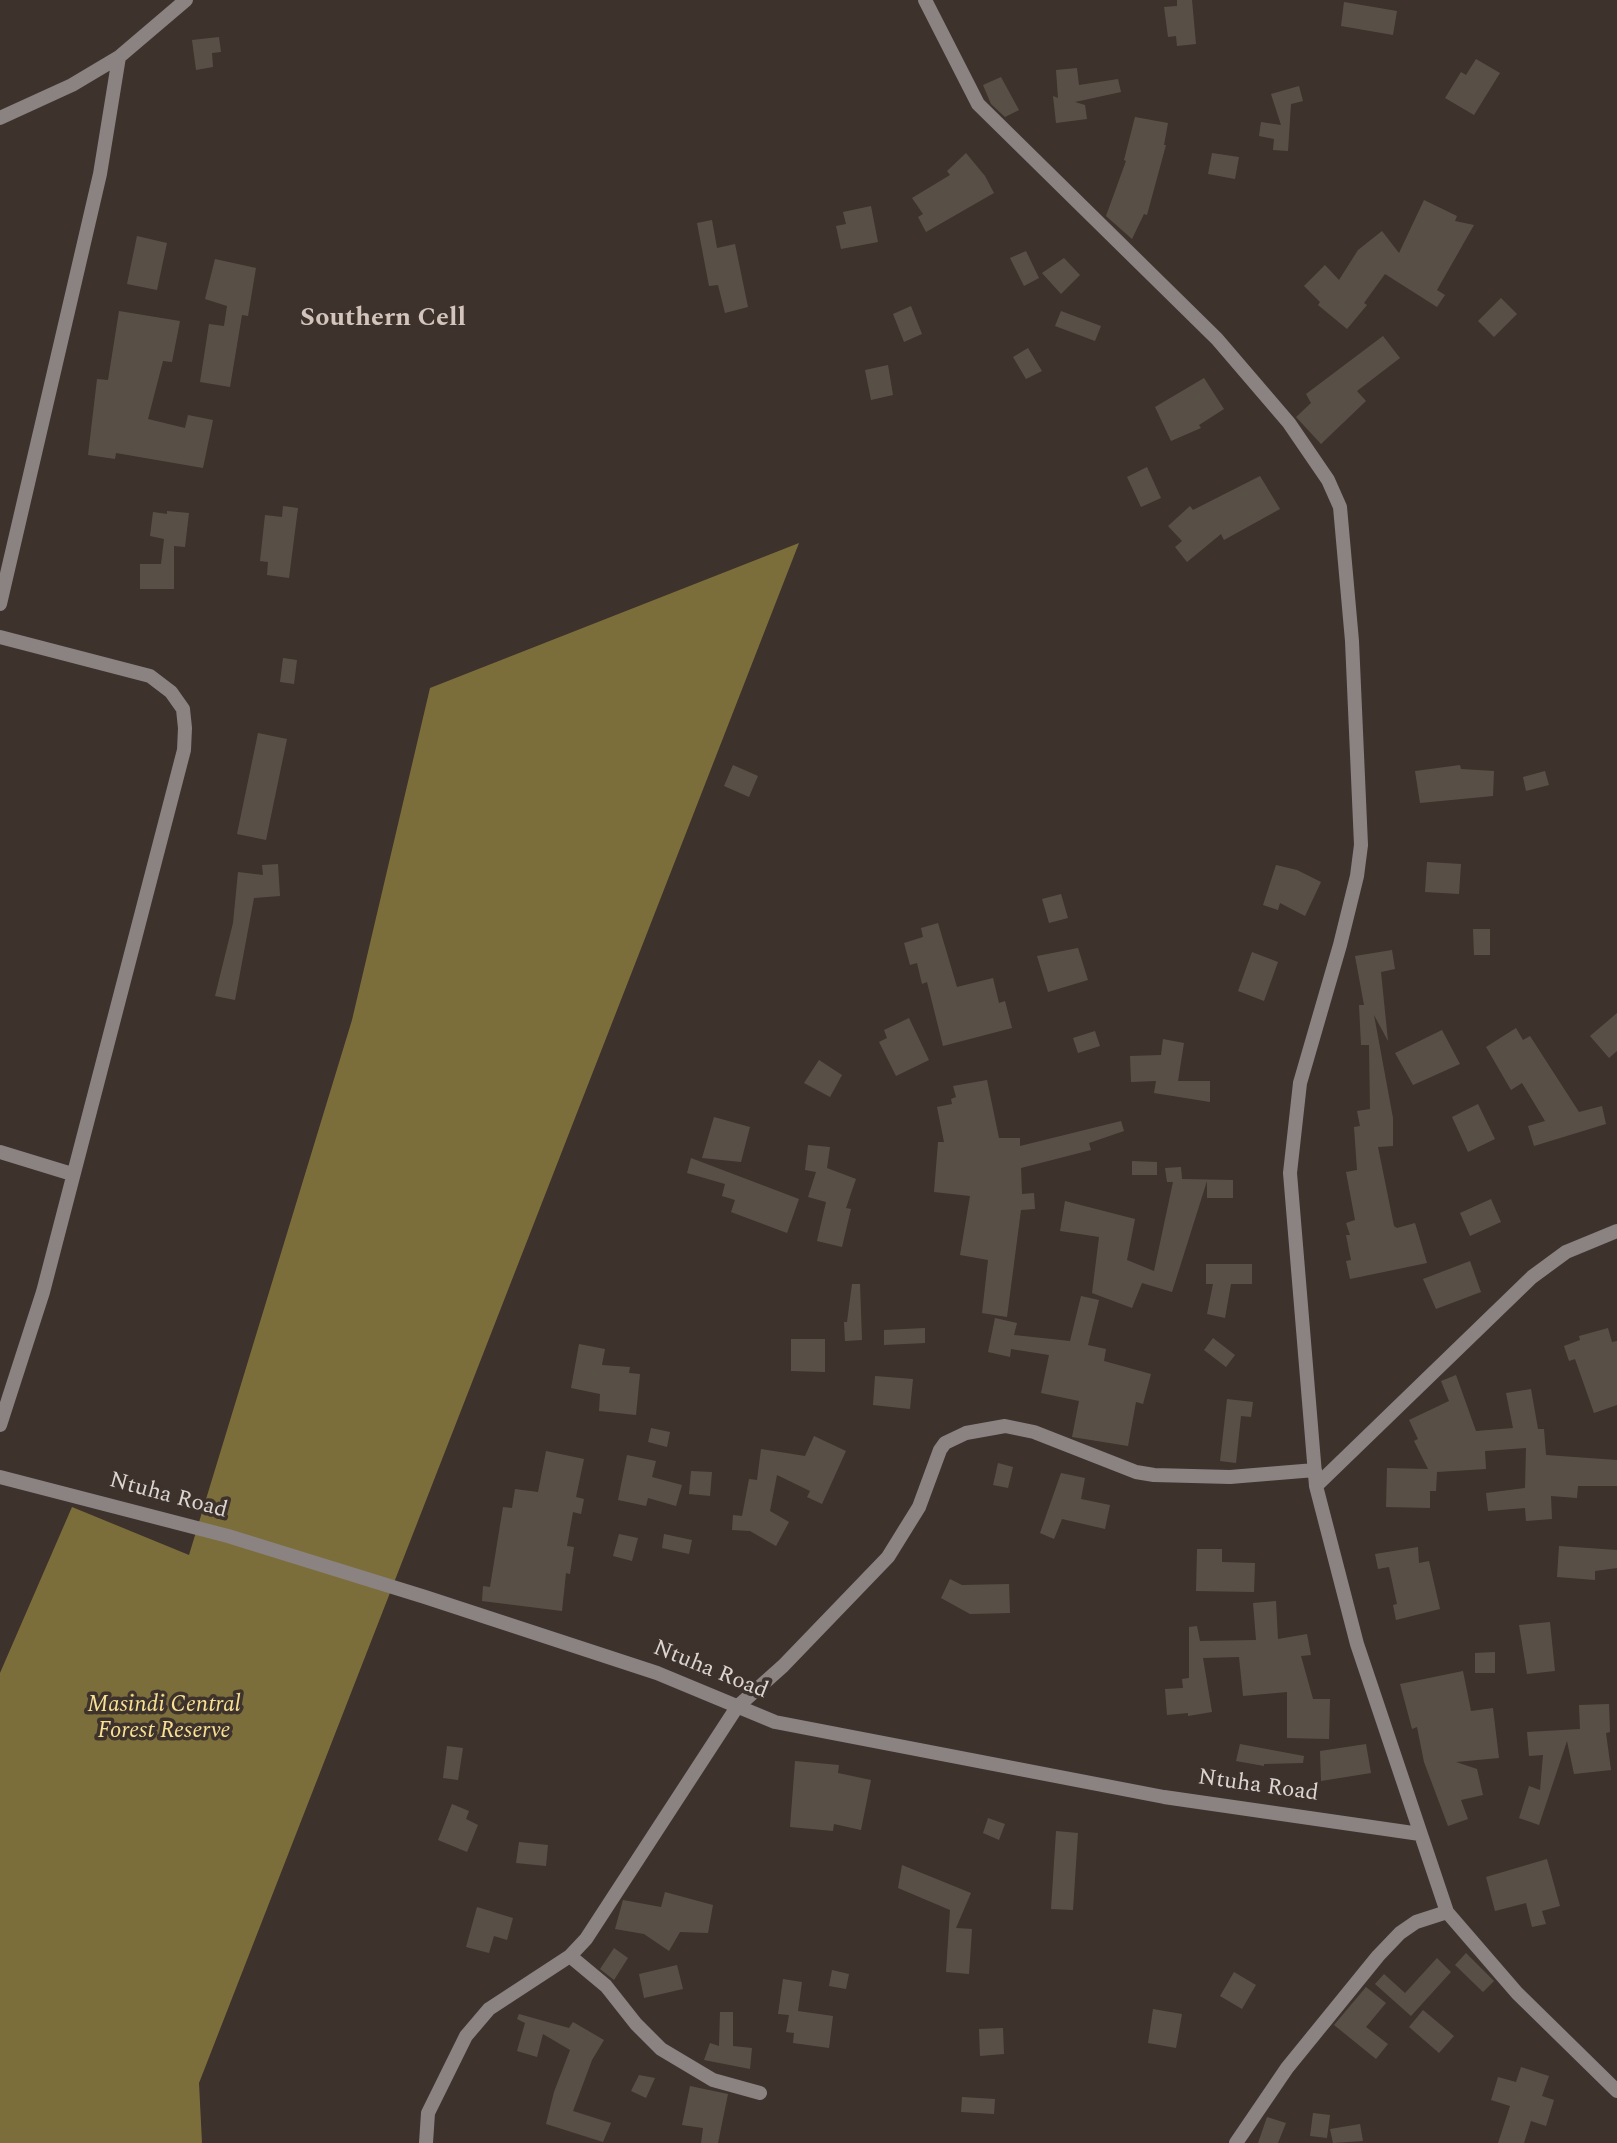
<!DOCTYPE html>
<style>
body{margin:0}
canvas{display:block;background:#3d322c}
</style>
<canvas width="1617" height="2143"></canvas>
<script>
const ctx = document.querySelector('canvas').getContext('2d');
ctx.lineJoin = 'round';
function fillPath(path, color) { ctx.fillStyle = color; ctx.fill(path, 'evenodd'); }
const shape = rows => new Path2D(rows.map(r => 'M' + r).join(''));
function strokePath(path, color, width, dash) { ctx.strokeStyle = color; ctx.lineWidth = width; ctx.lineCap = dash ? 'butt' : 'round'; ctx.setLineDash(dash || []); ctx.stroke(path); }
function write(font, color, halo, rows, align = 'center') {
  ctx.font = font + ' Spectral,serif'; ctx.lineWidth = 7; ctx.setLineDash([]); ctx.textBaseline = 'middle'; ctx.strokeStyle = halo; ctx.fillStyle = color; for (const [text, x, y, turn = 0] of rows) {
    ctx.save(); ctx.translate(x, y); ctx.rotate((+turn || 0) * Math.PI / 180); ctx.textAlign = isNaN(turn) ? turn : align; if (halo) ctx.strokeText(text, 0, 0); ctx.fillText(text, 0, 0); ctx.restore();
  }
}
fillPath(shape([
 [799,543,199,2083,202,2143,0,2143,0,1673,72,1507,189,1555,352,1020,430,688]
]), '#7c6e3b');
fillPath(shape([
 [1177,0,1192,0,1196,44,1177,46,1176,36,1168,37,1164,7,1177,6],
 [1344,2,1397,11,1393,35,1341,26],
 [219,37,221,52,212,53,213,67,196,70,192,40],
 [1476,59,1500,73,1474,115,1445,98,1461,72,1466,75],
 [1077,68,1079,85,1118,79,1121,92,1075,102,1085,105,1087,119,1056,123,1053,96,1058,98,1056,70],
 [1001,77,1019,110,1005,117,991,104,983,85],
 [1299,86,1303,101,1291,104,1288,151,1273,150,1274,139,1259,136,1261,122,1281,125,1271,94],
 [1135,117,1168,123,1164,145,1166,145,1147,215,1144,214,1132,239,1106,216,1126,161,1124,160],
 [966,153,985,176,994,193,926,232,918,217,923,214,912,198,950,175,947,171],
 [1212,153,1239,157,1235,179,1208,174],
 [1424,200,1457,216,1455,221,1474,225,1437,290,1445,295,1437,307,1385,274,1364,303,1367,305,1347,329,1318,305,1320,302,1304,286,1325,265,1339,280,1358,250,1382,231,1399,253],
 [871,206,878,242,841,249,836,226,846,224,843,212],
 [712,220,717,248,735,244,748,307,725,313,718,285,709,286,697,223],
 [137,236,167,243,157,290,127,284],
 [1026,251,1039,278,1024,286,1010,258],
 [1064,258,1080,275,1061,294,1042,273],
 [215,259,256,268,248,316,242,315,230,387,200,382,209,324,224,326,227,306,205,299],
 [1501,298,1517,314,1494,337,1478,321],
 [911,306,922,334,904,342,893,314],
 [119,311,180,321,172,362,163,361,148,419,185,428,188,415,213,420,203,468,116,453,115,459,88,455,97,379,108,380],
 [1061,311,1101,326,1095,341,1055,326],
 [1383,336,1400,358,1357,391,1366,401,1321,444,1296,417,1311,403,1306,394],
 [1028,348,1042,371,1026,379,1013,357],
 [888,365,893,395,871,400,865,370],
 [1204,378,1224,409,1199,425,1201,428,1171,441,1155,407],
 [1147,467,1161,498,1141,507,1127,477],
 [1260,476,1280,509,1224,540,1221,534,1187,562,1175,547,1182,541,1168,526,1190,506,1193,510],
 [283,506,298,508,289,578,267,575,268,562,260,561,265,515,282,517],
 [167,511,189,513,185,547,174,546,174,589,140,589,140,564,161,564,164,539,150,536,153,512,167,514],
 [283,658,297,660,294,684,280,682],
 [258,733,287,739,266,840,237,834],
 [733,765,758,776,749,797,724,786],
 [1460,765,1461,769,1494,771,1493,796,1420,803,1415,771],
 [1545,771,1549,785,1526,791,1523,777],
 [1427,862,1461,864,1459,894,1425,892],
 [278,864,280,896,254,898,235,1000,215,996,233,923,238,872,263,875,262,865],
 [1276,865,1297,870,1321,882,1305,916,1280,903,1278,910,1263,905],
 [1061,894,1068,918,1049,923,1042,899],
 [938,923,957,987,993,978,999,1003,1005,1001,1012,1028,943,1046,927,982,922,984,917,963,910,965,904,943,923,937,921,928],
 [1473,929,1490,929,1490,955,1474,955],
 [1078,948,1088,980,1048,992,1037,956],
 [1392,950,1395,969,1381,972,1388,1041,1374,1015,1393,1118,1393,1146,1378,1147,1394,1226,1397,1228,1415,1223,1427,1263,1350,1279,1346,1261,1351,1260,1346,1235,1350,1235,1346,1223,1355,1220,1346,1172,1357,1170,1354,1127,1360,1126,1357,1111,1370,1109,1369,1045,1361,1045,1359,1005,1364,1005,1355,956],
 [1252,952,1278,962,1264,1001,1238,991],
 [1617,1013,1617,1051,1609,1058,1590,1036],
 [909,1018,929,1060,896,1076,879,1042,887,1038,884,1030],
 [1516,1028,1523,1040,1530,1036,1579,1112,1602,1106,1606,1124,1534,1146,1528,1126,1545,1121,1522,1083,1511,1090,1486,1047],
 [1442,1030,1460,1064,1413,1085,1395,1053],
 [1095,1031,1100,1046,1078,1053,1073,1038],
 [1163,1039,1184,1043,1178,1081,1210,1081,1210,1102,1154,1093,1156,1081,1131,1082,1130,1056,1161,1055],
 [819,1060,842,1075,830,1097,804,1083],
 [987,1080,999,1138,1020,1138,1020,1146,1121,1121,1124,1131,1089,1143,1091,1150,1021,1168,1022,1194,1034,1193,1035,1209,1021,1210,1007,1317,982,1313,988,1260,960,1255,970,1196,934,1192,938,1142,944,1142,937,1107,952,1104,951,1099,956,1097,953,1086],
 [1478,1104,1495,1139,1468,1152,1452,1117],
 [714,1117,750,1127,741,1162,702,1158],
 [808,1145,830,1147,827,1168,856,1179,846,1208,851,1209,842,1247,817,1241,826,1202,808,1197,816,1172,805,1170],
 [691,1158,799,1199,787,1233,731,1212,735,1200,722,1196,725,1184,687,1173],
 [1132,1161,1157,1162,1157,1175,1132,1175],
 [1181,1167,1182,1179,1233,1180,1233,1198,1207,1198,1207,1181,1172,1292,1142,1283,1132,1308,1092,1293,1099,1237,1060,1231,1065,1201,1135,1219,1127,1260,1154,1271,1173,1182,1167,1182,1165,1168],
 [1491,1199,1501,1222,1470,1236,1460,1213],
 [1470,1261,1481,1292,1436,1309,1423,1279],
 [1206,1264,1252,1264,1252,1284,1231,1284,1225,1318,1207,1314,1213,1284,1206,1284],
 [852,1284,860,1284,862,1340,845,1341,844,1322,847,1322],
 [1081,1296,1099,1300,1088,1345,1106,1349,1104,1361,1151,1374,1143,1404,1136,1402,1128,1446,1072,1437,1079,1401,1041,1393,1049,1355,1011,1349,1010,1357,988,1352,995,1318,1017,1323,1014,1335,1070,1341],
 [925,1328,925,1343,884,1345,884,1330],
 [1608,1328,1612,1342,1617,1341,1617,1405,1594,1413,1575,1359,1569,1361,1564,1346,1580,1340,1579,1336],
 [1213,1338,1235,1355,1226,1367,1204,1350],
 [791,1339,825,1339,825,1372,791,1371],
 [579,1344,605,1349,602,1365,630,1367,629,1373,640,1374,636,1415,599,1411,600,1394,571,1388],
 [1456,1375,1476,1431,1513,1428,1506,1393,1531,1389,1538,1429,1544,1429,1546,1455,1617,1460,1617,1486,1578,1486,1577,1498,1551,1496,1552,1519,1526,1521,1525,1508,1488,1511,1486,1493,1525,1488,1526,1448,1485,1451,1486,1469,1437,1472,1436,1491,1430,1491,1430,1508,1386,1507,1387,1468,1428,1469,1414,1441,1418,1439,1409,1420,1449,1401,1441,1381],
 [875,1376,913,1379,910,1409,873,1405],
 [1227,1399,1253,1402,1251,1417,1241,1416,1236,1463,1220,1461],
 [651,1428,670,1432,667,1447,648,1442],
 [814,1436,846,1451,822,1504,807,1497,810,1491,777,1475,770,1511,789,1522,776,1546,750,1531,732,1530,733,1515,742,1516,749,1479,757,1480,761,1449,805,1456],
 [546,1451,584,1459,576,1497,584,1499,581,1514,573,1512,567,1546,574,1547,570,1574,566,1573,562,1611,482,1601,483,1586,490,1587,503,1507,512,1508,515,1489,538,1492],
 [627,1455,656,1461,652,1477,682,1485,676,1506,648,1498,646,1506,618,1500],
 [998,1463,1013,1467,1008,1488,993,1485],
 [691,1471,712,1472,710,1496,689,1494],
 [1061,1473,1085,1478,1081,1499,1110,1505,1105,1529,1062,1519,1054,1539,1040,1533],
 [619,1534,638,1538,632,1561,613,1556],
 [664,1534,692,1540,689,1554,662,1548],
 [1559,1546,1617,1550,1617,1568,1595,1571,1595,1580,1557,1577],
 [1418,1547,1419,1563,1429,1561,1440,1609,1396,1620,1393,1605,1397,1604,1389,1567,1378,1569,1375,1554],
 [1197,1549,1222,1549,1222,1562,1255,1563,1254,1592,1196,1591],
 [950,1579,962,1585,1009,1584,1010,1613,970,1614,941,1598],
 [1276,1601,1278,1639,1307,1634,1311,1655,1301,1656,1313,1699,1330,1699,1329,1739,1287,1738,1287,1692,1243,1696,1239,1657,1203,1658,1212,1712,1188,1716,1188,1713,1167,1715,1165,1689,1183,1688,1182,1679,1189,1678,1189,1627,1197,1626,1200,1641,1256,1640,1253,1603],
 [1550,1622,1555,1671,1527,1674,1519,1625],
 [1495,1652,1495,1673,1475,1673,1475,1653],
 [1463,1671,1471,1711,1493,1708,1499,1758,1456,1762,1477,1769,1483,1795,1461,1800,1468,1819,1448,1826,1424,1762,1417,1727,1412,1729,1400,1684],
 [1609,1704,1610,1732,1606,1733,1611,1770,1574,1774,1567,1741,1539,1825,1519,1818,1529,1786,1540,1790,1543,1755,1529,1756,1527,1732,1580,1729,1579,1705],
 [1240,1744,1304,1756,1303,1763,1264,1764,1264,1766,1236,1761],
 [1366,1744,1371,1773,1321,1781,1320,1751],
 [447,1746,463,1748,458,1780,443,1778],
 [795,1761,839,1765,838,1773,871,1780,861,1830,834,1824,833,1831,790,1827],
 [452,1804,469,1811,466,1819,478,1825,467,1852,438,1840],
 [988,1818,1005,1824,999,1840,983,1833],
 [1056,1831,1078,1833,1073,1910,1051,1909],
 [519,1842,548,1845,546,1866,516,1863],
 [1547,1859,1560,1906,1542,1911,1546,1924,1532,1927,1526,1903,1495,1911,1486,1877],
 [902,1865,971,1893,956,1928,972,1929,969,1974,946,1972,950,1910,898,1888],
 [665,1892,713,1905,708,1933,680,1932,669,1951,644,1934,615,1929,623,1900,661,1907],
 [477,1907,513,1918,507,1940,494,1936,489,1953,466,1947],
 [614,1948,628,1958,614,1980,600,1969],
 [1466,1953,1494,1981,1483,1992,1455,1965],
 [1437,1958,1451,1972,1411,2016,1375,1984,1384,1974,1405,1993],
 [677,1965,683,1989,644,1998,639,1974],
 [832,1970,849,1974,846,1989,829,1986],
 [1234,1972,1256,1985,1242,2009,1220,1996],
 [783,1979,802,1982,798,2011,833,2016,829,2048,793,2043,794,2033,786,2032,789,2015,778,2014],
 [1366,1987,1386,2003,1366,2027,1388,2044,1376,2059,1334,2025],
 [1153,2009,1182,2014,1176,2048,1148,2043],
 [1423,2010,1454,2036,1439,2053,1409,2027],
 [720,2012,733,2012,733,2046,752,2048,750,2069,704,2060,710,2043,719,2046],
 [519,2014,569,2028,573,2022,604,2040,592,2060,573,2111,611,2123,603,2142,546,2124,554,2092,570,2050,543,2034,537,2057,517,2051,525,2023,517,2019],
 [1003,2028,1004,2054,980,2056,979,2029],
 [1521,2067,1549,2076,1542,2096,1554,2100,1546,2126,1531,2121,1524,2143,1498,2143,1510,2106,1491,2100,1498,2077,1516,2082],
 [639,2075,655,2078,646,2098,631,2091],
 [690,2086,728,2094,718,2143,701,2143,703,2128,682,2125],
 [962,2097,995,2099,994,2114,961,2112],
 [1313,2113,1330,2115,1327,2138,1310,2136],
 [1267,2117,1286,2123,1278,2143,1258,2143],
 [1360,2124,1363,2141,1333,2143,1330,2129]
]), '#585046');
strokePath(shape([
 [925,0,978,104,1217,339,1289,423,1328,480,1340,507,1352,641,1361,845,1357,876,1340,945,1300,1083,1290,1173,1316,1486,1357,1644,1447,1912,1517,1993,1617,2091],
 [0,118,72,85,119,57,186,0],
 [0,604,100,174,119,57],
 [0,637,150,676,171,692,183,709,185,728,184,750,43,1292,0,1425],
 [0,1152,72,1174],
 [0,1477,228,1536,425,1597,657,1673,775,1722,1164,1797,1420,1834],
 [1316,1486,1532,1277,1566,1252,1617,1231],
 [570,1956,606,1986,636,2024,661,2049,713,2080,760,2093],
 [426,2143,428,2113,466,2036,489,2009,570,1956,586,1939,737,1707,783,1666,888,1557,919,1507,940,1450,945,1443,966,1433,1005,1426,1034,1432,1136,1472,1154,1475,1230,1477,1315,1470],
 [1236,2143,1287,2068,1378,1956,1400,1933,1416,1922,1447,1912]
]), '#8a8382', 14);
write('23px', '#dcd4d1', '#3d322c', [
 ["Ntuha Road",168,1497,15],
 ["Ntuha Road",710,1671,22],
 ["Ntuha Road",1258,1787,8]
]);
write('italic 23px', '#f8e192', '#3d322c', [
 ["Masindi Central",164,1706],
 ["Forest Reserve",164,1732]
]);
write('bold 26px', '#d3c5bd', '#3d322c', [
 ["Southern Cell",383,320]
]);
</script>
